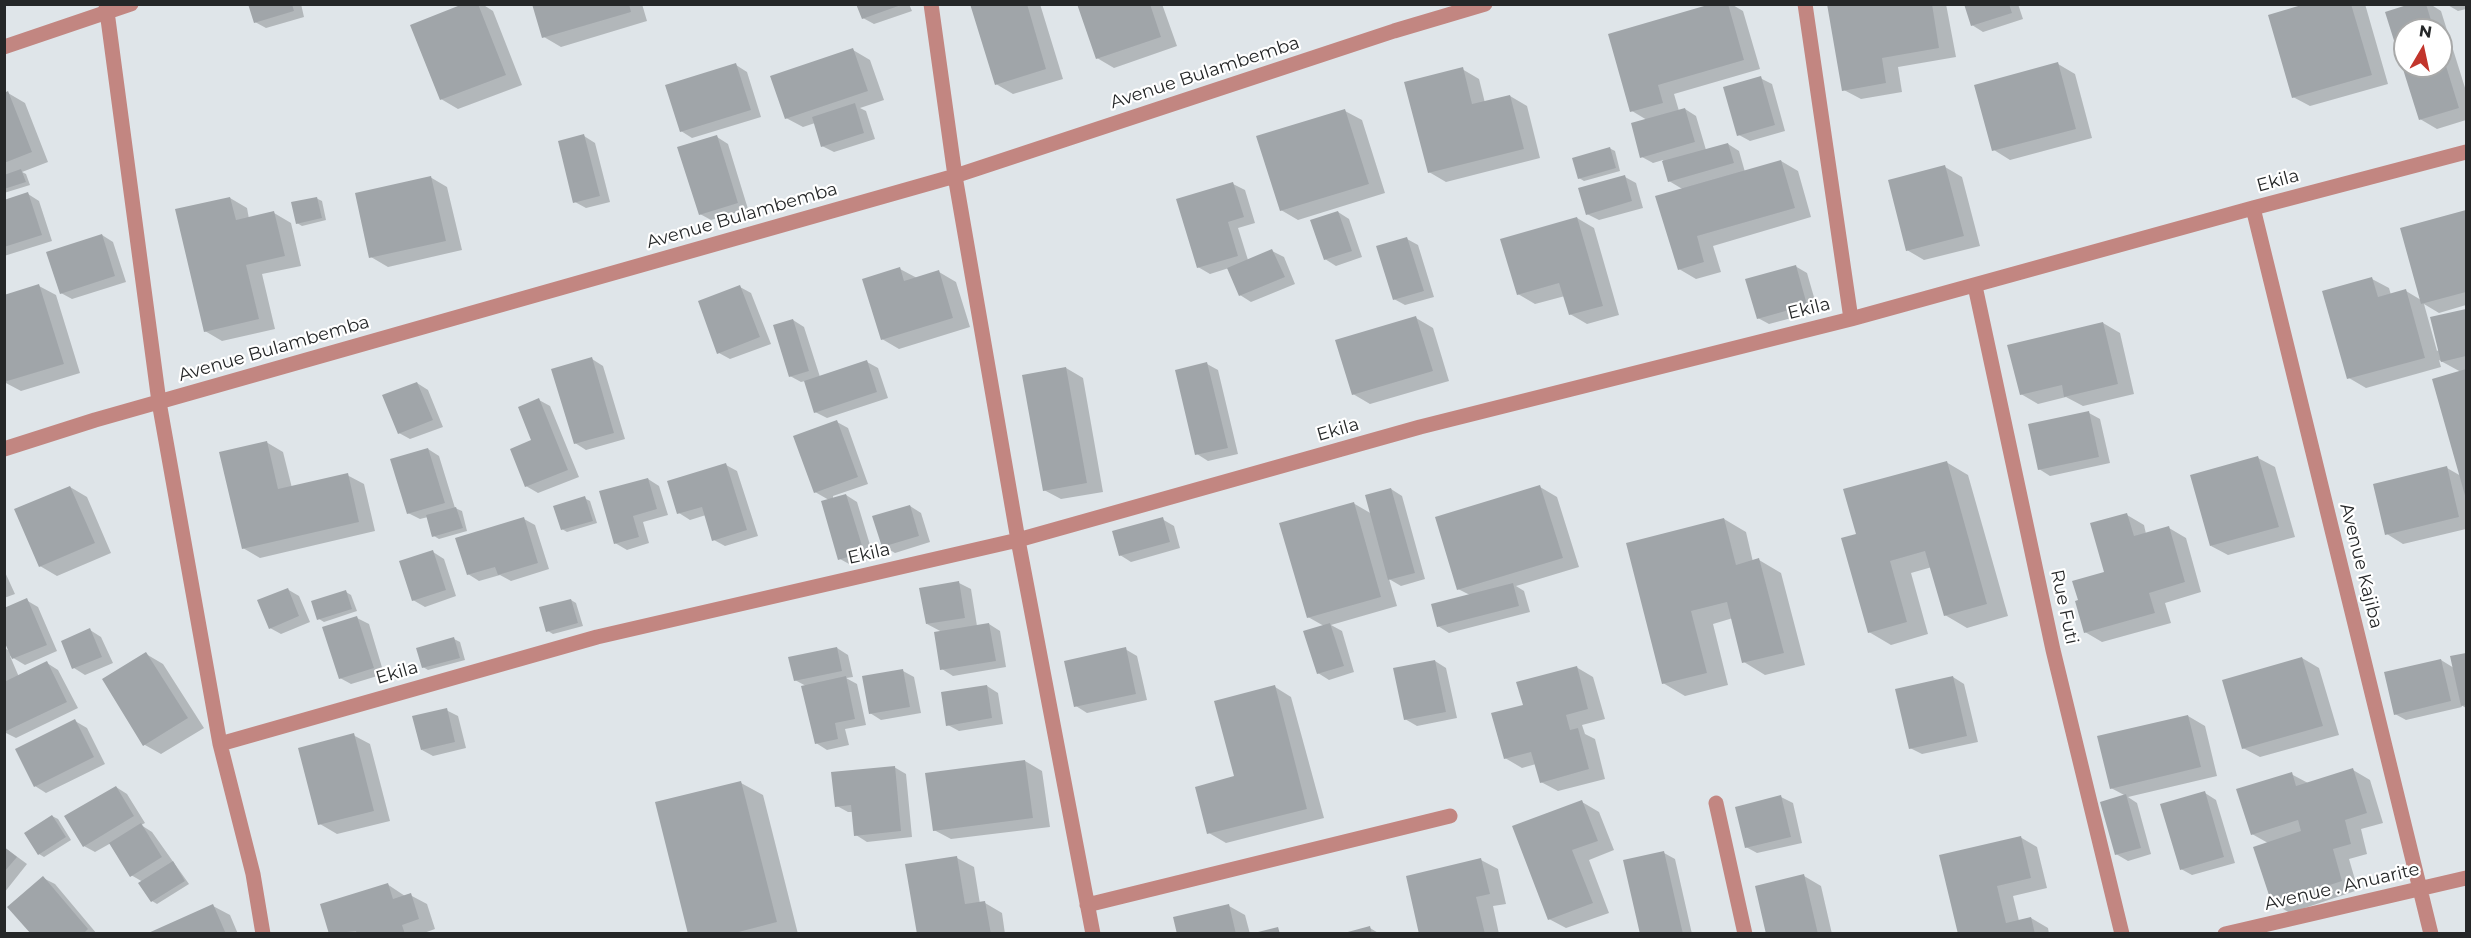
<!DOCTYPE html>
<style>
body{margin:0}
#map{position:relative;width:2471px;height:938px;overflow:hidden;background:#dfe5e9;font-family:Montserrat,sans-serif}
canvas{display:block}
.frame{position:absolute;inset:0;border:6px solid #252728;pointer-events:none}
.north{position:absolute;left:2393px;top:18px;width:60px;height:60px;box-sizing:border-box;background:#fff;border:2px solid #a8a9a9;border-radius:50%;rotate:9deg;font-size:16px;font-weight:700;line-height:24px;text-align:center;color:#252728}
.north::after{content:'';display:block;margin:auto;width:21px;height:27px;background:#c2352c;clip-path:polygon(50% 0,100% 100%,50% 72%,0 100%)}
</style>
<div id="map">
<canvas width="2471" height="938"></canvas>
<div class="frame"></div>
<div class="north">N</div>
</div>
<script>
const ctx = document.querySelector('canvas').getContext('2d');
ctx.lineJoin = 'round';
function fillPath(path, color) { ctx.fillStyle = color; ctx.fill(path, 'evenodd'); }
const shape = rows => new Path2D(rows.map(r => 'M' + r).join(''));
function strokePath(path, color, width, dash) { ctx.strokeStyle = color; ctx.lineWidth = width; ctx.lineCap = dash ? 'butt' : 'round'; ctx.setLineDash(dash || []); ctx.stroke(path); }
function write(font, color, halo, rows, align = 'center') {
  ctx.font = font + ' Montserrat,sans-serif'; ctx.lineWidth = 4.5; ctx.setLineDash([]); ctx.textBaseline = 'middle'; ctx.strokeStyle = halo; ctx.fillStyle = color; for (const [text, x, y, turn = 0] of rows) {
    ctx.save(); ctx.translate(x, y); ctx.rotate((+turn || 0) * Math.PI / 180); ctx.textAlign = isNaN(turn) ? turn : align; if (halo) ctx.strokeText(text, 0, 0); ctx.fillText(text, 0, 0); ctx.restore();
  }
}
fillPath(shape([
 [250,4,301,4,304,17,266,28,255,22],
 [467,4,482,4,493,11,522,85,458,109,441,99],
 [534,4,642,4,647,21,561,47,544,37],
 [858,4,909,4,912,11,874,24,863,18],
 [972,4,1040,4,1063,79,1013,94,996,84],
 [1079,4,1162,4,1177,46,1114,68,1097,58],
 [1716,4,1731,4,1743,11,1760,69,1674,94,1679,111,1685,109,1696,116,1706,150,1728,144,1739,151,1745,172,1781,161,1798,171,1811,217,1713,246,1721,272,1696,279,1679,269,1684,190,1669,181,1663,160,1653,163,1642,157,1647,120,1632,111],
 [1829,4,1946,4,1956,57,1898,67,1902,92,1861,99,1844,90],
 [1965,4,2018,4,2023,19,1983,32,1972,25],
 [2311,4,2365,4,2388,84,2310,106,2293,97],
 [2415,4,2430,4,2441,11,2466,91,2466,120,2437,129,2420,119,2387,13],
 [2405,30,2441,30,2441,66,2405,66],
 [2446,4,2466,4,2466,9,2458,11],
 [853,50,870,60,884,100,860,108,866,111,875,139,834,152,822,146,815,123,803,127,786,118],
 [2058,64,2075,74,2092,138,2010,160,1994,150],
 [736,65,747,72,761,117,692,138,681,131],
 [1462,69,1479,79,1485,103,1510,96,1527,106,1540,158,1446,182,1429,172],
 [1760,78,1772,84,1785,131,1750,141,1739,135],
 [8,93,25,103,48,162,22,172,26,174,30,185,4,193,4,94],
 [1345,111,1362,120,1385,193,1298,220,1281,210],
 [584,136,595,143,610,202,586,208,575,202],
 [717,137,728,144,748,209,711,220,700,214],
 [1609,148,1615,151,1620,171,1584,181,1579,178],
 [1945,167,1962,177,1980,246,1924,260,1907,250],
 [430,177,447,187,462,250,388,267,371,257],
 [1625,177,1636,183,1643,208,1599,220,1587,214],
 [1233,184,1245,190,1255,223,1238,228,1248,260,1272,251,1284,257,1295,284,1251,302,1240,295,1229,268,1210,274,1198,267],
 [28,194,39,201,52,241,4,256,4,202],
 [230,198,247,208,249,219,274,213,291,223,301,266,262,274,275,329,222,341,205,331],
 [316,198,322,201,326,220,302,226,297,223],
 [1338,212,1349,219,1362,257,1336,266,1325,259],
 [2466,212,2466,305,2439,313,2424,304,2437,351,2439,350,2432,319,2466,311,2466,529,2403,544,2387,534,2447,468,2461,476,2461,372,2439,360,2441,367,2366,388,2349,378,2372,279,2389,288,2391,295,2406,291,2421,300,2402,229],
 [1577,218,1594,228,1619,315,1587,324,1570,314,1565,296,1535,304,1518,294],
 [102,235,113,242,126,282,72,299,61,293],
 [1407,239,1418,245,1434,297,1405,305,1394,299],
 [1795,266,1807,273,1818,311,1769,324,1758,318],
 [900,269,917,278,939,272,956,282,970,327,899,349,882,339],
 [39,286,56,295,80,373,21,391,4,382,4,296],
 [740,287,751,293,771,344,730,359,719,353],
 [1416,318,1433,328,1449,381,1370,404,1353,394],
 [793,320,804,327,820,377,867,362,878,368,888,398,827,418,815,412,805,381,801,382,790,376],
 [2103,323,2120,333,2134,394,2083,406,2066,397,2038,404,2021,394],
 [592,359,603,366,625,439,586,450,575,443],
 [1207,364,1218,370,1238,454,1208,461,1197,454],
 [1066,368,1083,378,1103,492,1061,499,1044,490],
 [417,383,428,390,443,427,410,439,399,433],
 [539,400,550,406,579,477,538,493,526,486],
 [2089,413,2100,419,2110,463,2050,476,2039,469],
 [837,422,848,428,868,484,833,496,833,499,846,495,857,502,874,558,851,565,840,559,829,500,815,492],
 [266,442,283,452,292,488,347,475,364,484,375,531,260,558,243,548],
 [428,449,439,456,455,508,462,511,467,531,439,539,434,536,428,517,420,519,408,513],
 [2258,458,2275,467,2295,537,2228,555,2211,546],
 [1946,462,1968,475,2008,616,1967,628,1945,615,1932,567,1911,573,1928,634,1891,645,1869,632,1858,536],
 [726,465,737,471,758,536,725,546,714,540,706,515,690,520,679,513],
 [648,479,659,486,668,515,643,522,649,543,627,550,615,543],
 [70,487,87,497,111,553,57,576,40,566],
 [1540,487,1557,497,1579,567,1516,586,1524,591,1530,612,1449,633,1438,626,1470,595,1458,589],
 [1391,489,1402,496,1425,579,1401,586,1389,579,1397,606,1331,625,1342,631,1354,672,1329,680,1318,673,1324,626,1308,617,1353,503,1372,514],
 [584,498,590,501,597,523,567,532,562,529],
 [910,506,921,513,930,542,895,553,883,546],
 [2127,515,2144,525,2146,534,2169,528,2186,538,2201,592,2165,603,2171,623,2102,642,2085,632],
 [524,519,535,525,549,569,511,581,500,575,479,581,468,574],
 [1162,519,1174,526,1180,548,1131,562,1120,555],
 [1724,519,1746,532,1753,562,1759,560,1781,573,1805,665,1765,675,1744,662,1733,618,1713,624,1728,685,1685,696,1663,683],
 [433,552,444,559,456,596,425,607,413,600],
 [4,570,15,594,4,598],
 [959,583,971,589,977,626,989,624,1000,631,1006,667,953,676,942,669,942,632,927,624],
 [287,589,299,596,310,622,281,634,270,628],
 [346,592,351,595,357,611,324,622,319,619],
 [26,600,38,607,57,651,25,665,10,656,19,677,47,663,58,670,78,708,16,738,4,732,4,648,10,651],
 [571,600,576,603,583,626,553,634,548,631],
 [357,618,369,624,384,674,351,684,340,678],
 [90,630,101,637,113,663,85,675,74,668],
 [454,639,460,642,465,660,428,670,423,667],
 [837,648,848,655,853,677,846,678,857,684,866,725,845,729,849,745,827,750,816,743,806,686,795,680],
 [1125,649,1137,656,1147,700,1087,713,1076,706],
 [146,654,163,664,204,728,161,754,145,745],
 [2466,654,2466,708,2461,705,2462,707,2406,720,2395,714,2441,660,2454,668,2452,657],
 [2302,658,2319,668,2339,735,2260,757,2243,748],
 [1435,661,1446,668,1457,718,1417,726,1405,719],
 [1576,667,1593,677,1605,719,1582,725,1585,734,1595,739,1605,779,1558,791,1541,782,1536,764,1522,768,1505,758,1524,706],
 [903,671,914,677,921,713,881,720,870,713],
 [1953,677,1964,684,1978,742,1922,754,1910,748],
 [987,686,998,693,1003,724,959,731,948,725],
 [1275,687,1291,697,1324,818,1226,843,1209,833],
 [446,710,458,716,466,748,433,756,422,750],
 [2188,716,2205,726,2217,776,2128,797,2137,803,2151,854,2128,861,2116,854,2126,796,2111,788],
 [75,721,87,728,105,764,46,793,35,786],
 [353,735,370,744,390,821,337,834,320,824],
 [1025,761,1042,771,1050,827,951,839,934,830],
 [894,767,906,774,912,837,867,842,856,835,853,812,848,812,837,806],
 [2353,770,2370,780,2383,823,2361,829,2367,854,2349,859,2358,890,2290,913,2273,903,2268,843,2252,834,2291,774,2308,783],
 [741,783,763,795,798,934,689,934],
 [116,787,127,794,145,823,141,825,152,832,189,884,157,904,152,901,143,882,131,875,111,843,95,852,84,846],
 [2205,793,2216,800,2235,863,2192,875,2181,869],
 [1781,797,1793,803,1802,843,1757,853,1746,847],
 [1582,802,1599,812,1614,850,1589,860,1609,913,1566,928,1549,919],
 [52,816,58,819,71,840,44,857,39,854],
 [2020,837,2037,847,2047,888,2013,896,2019,921,2031,918,2048,928,2049,934,1959,934],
 [4,847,27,864,4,893],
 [1664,853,1675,859,1692,934,1642,934],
 [957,858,974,867,980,904,985,903,1002,913,1005,934,918,934],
 [1481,860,1498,869,1506,904,1493,906,1499,934,1420,934],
 [1804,876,1821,886,1832,934,1768,934],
 [43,878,55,884,97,934,33,934],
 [387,884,405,896,410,895,427,904,435,929,421,934,331,934],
 [213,906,230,915,238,934,150,934],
 [1229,906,1245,915,1250,934,1178,934],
 [1370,928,1380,934,1347,934]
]), '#0003');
fillPath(shape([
 [248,4,292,4,294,11,254,23],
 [463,4,478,4,506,75,440,100,410,25],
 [532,4,629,4,631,12,542,38],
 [856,4,901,4,901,5,862,19],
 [970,4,1027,4,1046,69,995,85],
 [1077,4,1150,4,1161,37,1096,59],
 [1711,4,1728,4,1744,60,1658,85,1663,103,1630,112,1608,34],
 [1827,4,1932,4,1939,48,1882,58,1886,83,1842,91],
 [1964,4,2009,4,2012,13,1971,26],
 [2305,4,2351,4,2372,75,2292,98,2268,15],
 [2410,4,2426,4,2434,30,2405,30,2405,66,2441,66,2442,53,2459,108,2419,120,2385,12],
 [853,48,868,91,785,119,770,76],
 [2058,62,2076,129,1992,151,1974,85],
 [736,63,751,110,680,132,665,85],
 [1463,67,1472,104,1510,95,1524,149,1428,173,1404,82],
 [1761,76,1775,125,1737,136,1723,87],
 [8,91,32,152,4,163,4,93],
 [855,103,864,133,821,147,812,117],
 [1685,108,1695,142,1640,158,1631,123],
 [1345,109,1369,184,1280,211,1256,136],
 [584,134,600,196,573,203,558,141],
 [717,135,738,203,699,215,677,147],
 [1728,143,1734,163,1668,182,1662,161],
 [1610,147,1616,168,1578,179,1572,158],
 [1781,160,1795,208,1697,236,1704,262,1678,270,1655,196],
 [1945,165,1964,236,1906,251,1888,180],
 [21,169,26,182,4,189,4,175],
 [1625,175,1632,201,1586,215,1578,188],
 [431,176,446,241,369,258,355,193],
 [1233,182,1244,217,1228,222,1238,256,1197,268,1176,199],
 [28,192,42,235,4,247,4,200],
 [230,197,236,220,274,211,285,256,246,265,259,319,204,332,175,209],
 [317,197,322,218,296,224,291,202],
 [2466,210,2466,292,2421,304,2400,228],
 [1338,211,1352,251,1324,260,1310,220],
 [1577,217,1603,306,1569,315,1559,283,1517,295,1500,239],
 [102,234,115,276,60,294,46,252],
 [1407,237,1424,291,1393,300,1376,246],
 [1272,249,1285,277,1239,296,1227,268],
 [1796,265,1807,305,1757,319,1745,279],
 [900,267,904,281,939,270,953,318,881,340,862,279],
 [2372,277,2378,297,2406,289,2425,358,2347,379,2322,291],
 [39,284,64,364,4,382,4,295],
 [740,285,760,337,717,354,698,301],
 [2466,309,2466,356,2441,362,2430,317],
 [1416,316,1433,371,1352,395,1335,340],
 [793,319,809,371,789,377,773,325],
 [2103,322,2118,384,2064,397,2062,385,2020,395,2007,345],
 [592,357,614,433,574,444,551,369],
 [867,360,877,392,814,413,804,381],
 [1207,362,1228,448,1195,455,1175,370],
 [1066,367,1087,483,1043,491,1022,375],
 [2466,369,2466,499,2432,379],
 [417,382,433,420,398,434,382,395],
 [539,398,568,470,525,487,510,449,531,440,518,407],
 [2089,411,2099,457,2038,470,2028,424],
 [837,420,858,477,814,493,793,436],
 [267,441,278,489,348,473,359,522,242,549,219,452],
 [428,448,445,503,407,514,390,459],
 [2258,456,2279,527,2210,546,2190,475],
 [1947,461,1987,604,1944,616,1925,551,1890,561,1907,622,1868,633,1841,538,1856,534,1843,489],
 [726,463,747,530,712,541,702,507,677,514,667,481],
 [2447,466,2459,517,2385,535,2373,484],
 [648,478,657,509,633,516,639,537,614,544,599,491],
 [1540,485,1563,558,1457,590,1435,517],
 [70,486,95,543,39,567,14,509],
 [1391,488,1415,573,1388,580,1365,495],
 [846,494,864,552,838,560,821,501],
 [585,496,593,521,561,530,553,506],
 [1354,502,1381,597,1307,618,1279,523],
 [910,505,919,536,882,547,872,516],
 [456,507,463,528,432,537,426,515],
 [2127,513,2134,536,2169,526,2185,582,2149,593,2155,613,2084,633,2075,601,2078,600,2072,581,2104,572,2090,523],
 [524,517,538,563,498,575,495,567,467,575,455,538],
 [1163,517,1170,542,1119,556,1112,531],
 [1724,518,1736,565,1759,558,1784,653,1742,663,1727,602,1691,611,1707,673,1662,684,1626,543],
 [433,550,446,590,412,601,399,561],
 [959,581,965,618,926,624,919,588],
 [1513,583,1519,606,1437,627,1431,604],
 [288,588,299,616,269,629,257,600],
 [346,590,352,609,317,620,311,601],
 [27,598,47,645,12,659,4,641,4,608],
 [571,599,578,623,546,632,539,607],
 [357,616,374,668,339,679,322,627],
 [989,623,996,661,940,670,934,632],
 [1330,623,1344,666,1317,674,1303,631],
 [90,628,102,657,72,669,61,641],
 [454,637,460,658,422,668,416,648],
 [837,647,842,671,794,681,788,657],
 [1126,647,1136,694,1074,707,1064,661],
 [146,652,188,718,143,746,102,679],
 [2466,653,2466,705,2461,706,2450,656],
 [2302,657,2323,726,2242,749,2222,680],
 [2441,659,2451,701,2394,715,2384,672],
 [1435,660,1446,712,1404,720,1393,668],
 [47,661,67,702,4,732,4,682],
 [1577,666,1588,709,1566,715,1570,730,1578,728,1589,769,1540,783,1531,752,1504,759,1491,713,1523,705,1516,682],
 [903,669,910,707,869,714,862,676],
 [846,676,855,719,835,723,838,739,815,744,801,686],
 [1953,676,1967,736,1909,749,1895,689],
 [987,685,992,718,946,726,941,692],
 [1275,685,1307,809,1207,834,1195,787,1234,776,1214,701],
 [447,708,455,742,421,750,412,716],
 [2188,715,2201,767,2110,789,2097,736],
 [75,719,94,757,34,787,15,749],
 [354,733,374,811,318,825,298,748],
 [1025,760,1033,818,933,831,925,773],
 [895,766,901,831,854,836,851,805,835,807,831,772],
 [2353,768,2367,813,2345,820,2351,844,2333,849,2342,881,2272,904,2253,847,2301,831,2298,820,2251,835,2236,789,2292,772,2296,786],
 [741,781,777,922,731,934,688,934,655,802],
 [116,786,134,816,83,847,64,816],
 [2205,791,2224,857,2180,870,2160,804],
 [2126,794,2141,848,2115,855,2100,802],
 [1781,795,1791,837,1745,848,1735,807],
 [1582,800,1598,841,1572,850,1593,903,1548,920,1512,826],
 [52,815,66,837,38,855,24,833],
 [141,823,162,857,130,877,109,843],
 [2021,836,2031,878,1997,886,2006,923,2031,917,2035,934,1958,934,1939,855],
 [4,847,17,857,4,872],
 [1664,851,1683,934,1640,934,1623,860],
 [957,856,965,904,985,901,991,934,917,934,905,864],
 [1481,858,1490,894,1476,897,1485,934,1419,934,1406,876],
 [173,861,185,881,151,902,138,883],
 [1804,874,1818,934,1766,934,1755,886],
 [43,876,88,929,83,934,31,934,7,907],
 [388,883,393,899,411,893,419,919,402,925,405,934,357,934,356,931,329,934,320,904],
 [213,904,226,934,146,934],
 [1229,904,1236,934,1177,934,1173,917],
 [1370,926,1372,934,1344,934,1344,933],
 [1278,927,1280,934,1254,934,1254,933]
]), '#a0a5a9');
strokePath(shape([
 [106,4,159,402,220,744,253,874,263,934],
 [931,4,955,176,1018,540,1093,934],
 [1805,4,1851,319],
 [4,47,131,4],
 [2253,208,2431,934],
 [1975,286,2053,650,2122,934],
 [4,449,95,420,955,176,1394,31,1485,4],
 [220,744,597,637,1018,540,1420,427,1851,319,2253,208,2466,152],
 [1716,803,1745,934],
 [1087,905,1450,816],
 [2225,934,2466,878]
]), '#c28681', 15);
write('18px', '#252728', '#fff', [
 ["Avenue Bulambemba",1205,73,-18],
 ["Ekila",2278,181,-15],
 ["Avenue Bulambemba",742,216,-16],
 ["Ekila",1809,309,-14],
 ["Avenue Bulambemba",274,349,-16],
 ["Ekila",1338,430,-16],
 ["Ekila",869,554,-13],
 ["Avenue Kajiba",2361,566,76],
 ["Rue Futi",2064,607,78],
 ["Ekila",397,673,-16],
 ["Avenue . Anuarite",2342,887,-13]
]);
</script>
